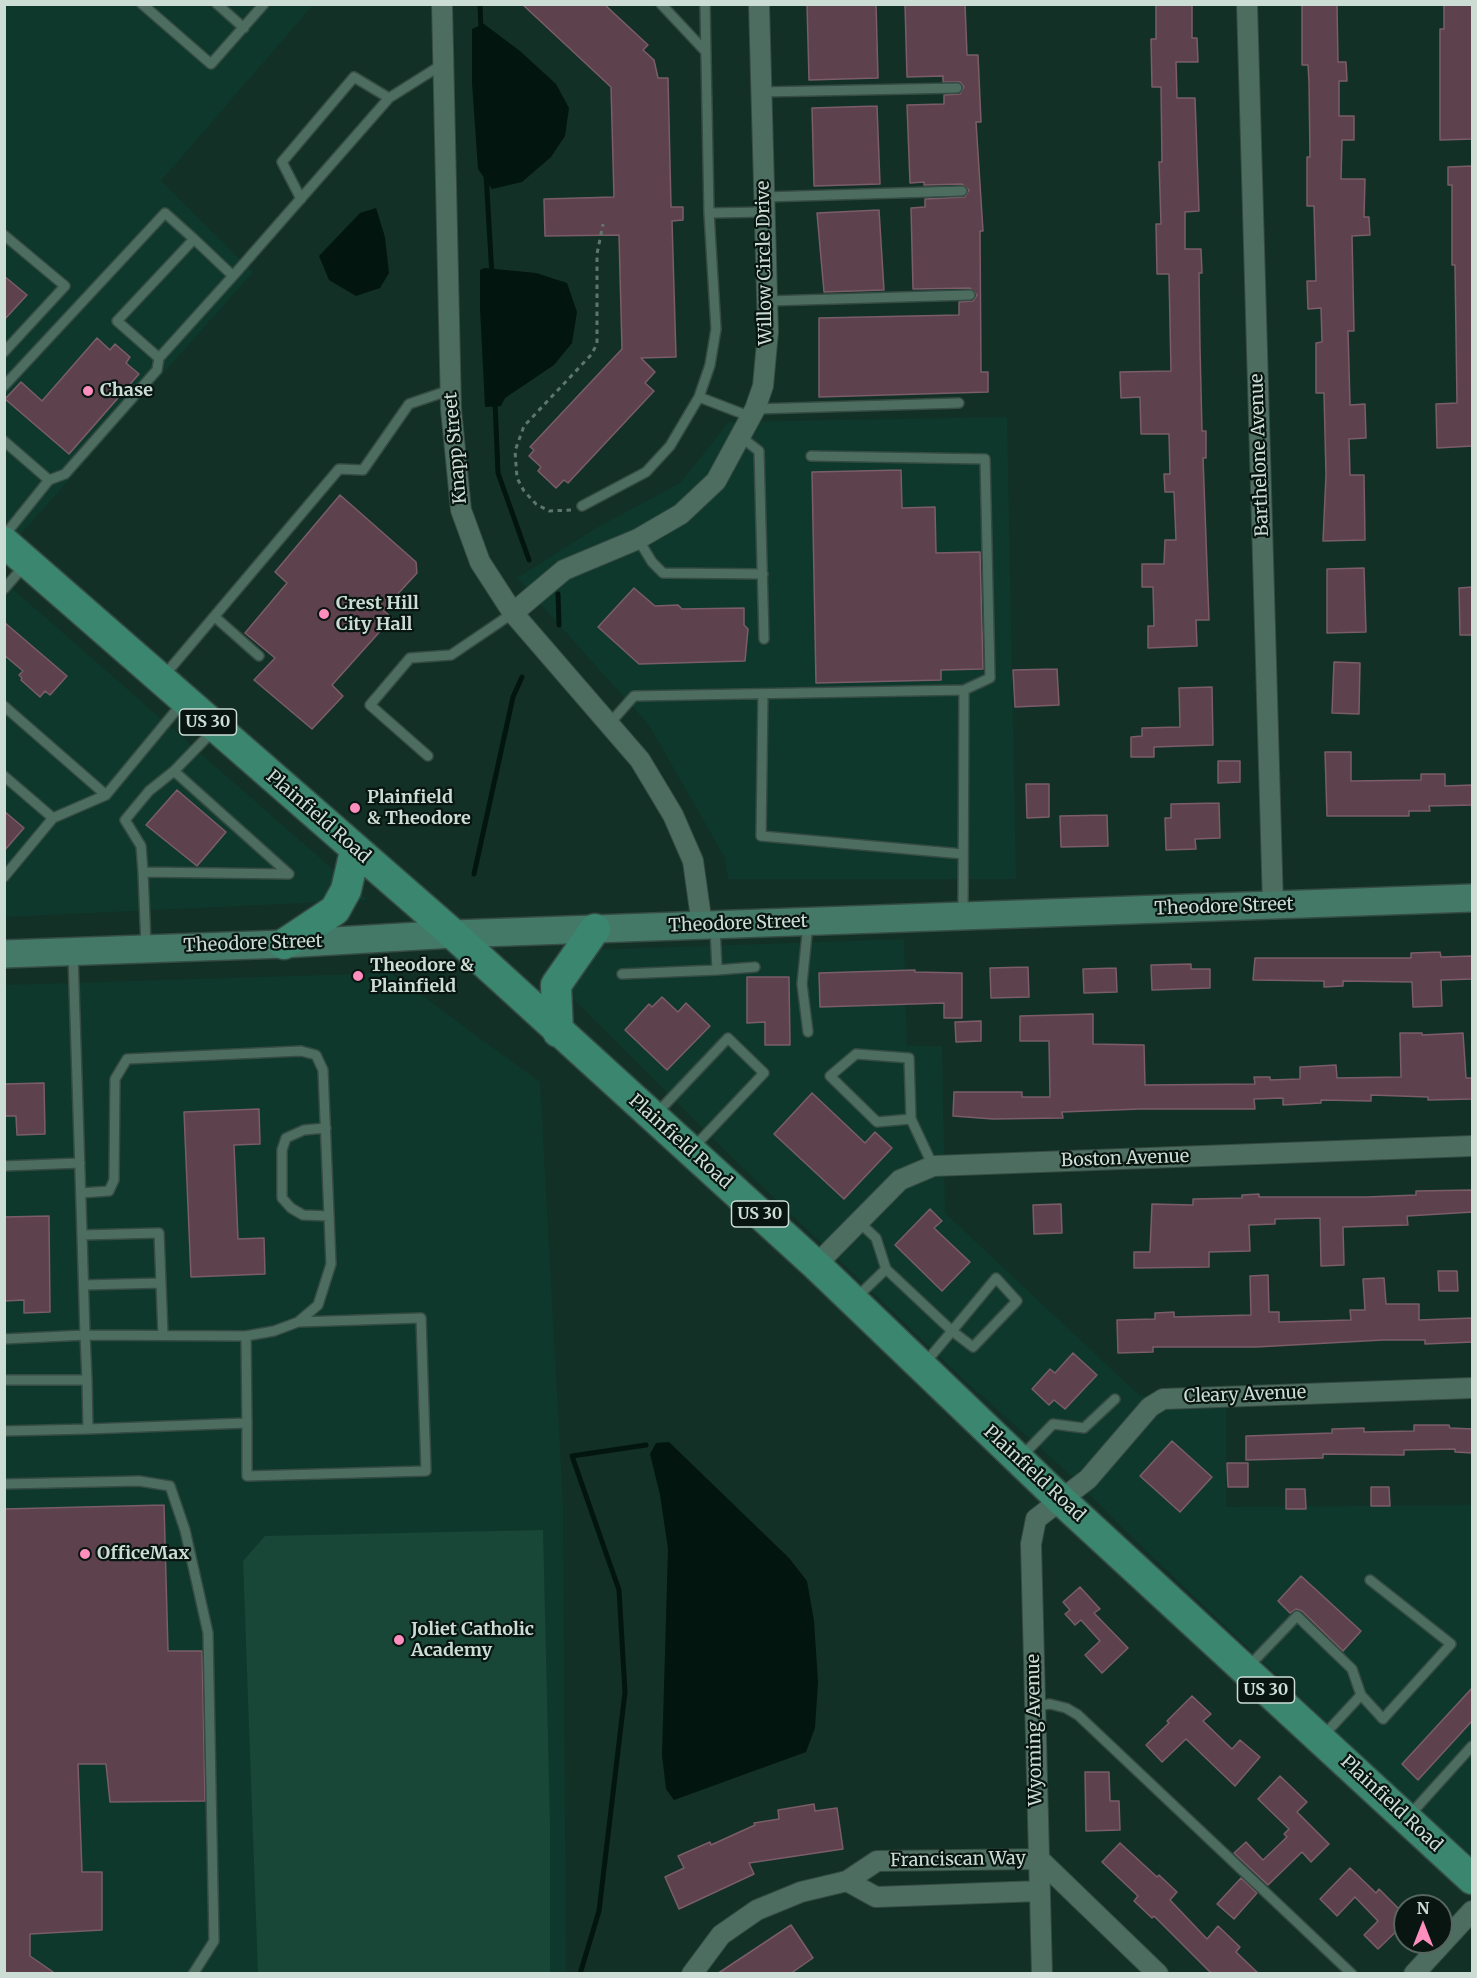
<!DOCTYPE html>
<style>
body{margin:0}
#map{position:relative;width:1477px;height:1978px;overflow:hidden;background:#123026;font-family:Merriweather,serif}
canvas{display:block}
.frame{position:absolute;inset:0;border:6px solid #ccddd6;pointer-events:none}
.north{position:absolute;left:1393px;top:1894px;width:60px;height:60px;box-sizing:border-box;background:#081510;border:2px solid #56655f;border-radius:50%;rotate:0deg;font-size:16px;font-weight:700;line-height:24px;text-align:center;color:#ccddd6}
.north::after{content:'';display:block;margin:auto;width:21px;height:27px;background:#fe8ebd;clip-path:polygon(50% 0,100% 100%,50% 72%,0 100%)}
</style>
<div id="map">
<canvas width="1477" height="1978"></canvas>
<div class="frame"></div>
<div class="north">N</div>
</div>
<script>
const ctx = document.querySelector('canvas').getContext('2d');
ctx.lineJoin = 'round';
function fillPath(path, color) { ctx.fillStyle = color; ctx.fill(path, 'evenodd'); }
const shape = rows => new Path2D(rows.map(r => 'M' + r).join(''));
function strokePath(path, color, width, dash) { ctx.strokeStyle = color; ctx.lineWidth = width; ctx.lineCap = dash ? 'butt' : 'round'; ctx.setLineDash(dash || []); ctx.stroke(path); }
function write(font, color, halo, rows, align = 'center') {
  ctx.font = font + ' Merriweather,serif'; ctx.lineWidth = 4.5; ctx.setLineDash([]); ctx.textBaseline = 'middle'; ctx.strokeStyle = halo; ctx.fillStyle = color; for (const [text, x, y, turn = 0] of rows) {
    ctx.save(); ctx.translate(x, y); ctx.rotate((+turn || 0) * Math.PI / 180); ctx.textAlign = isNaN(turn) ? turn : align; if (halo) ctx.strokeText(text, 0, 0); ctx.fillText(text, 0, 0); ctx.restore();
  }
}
fillPath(shape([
 [5,5,313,5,161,181,253,272,13,543,5,535],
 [1007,417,1016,879,728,879,724,856,649,725,517,578,598,527,680,483,729,422],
 [5,582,368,900,5,917],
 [904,939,907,1046,942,1046,945,1213,1139,1395,1226,1404,1226,1507,1472,1505,1472,1861,1137,1542,1067,1472,962,1378,739,1164,563,989,561,951],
 [391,973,540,1082,563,1504,566,1973,5,1973,4,985]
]), '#0e382b');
fillPath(shape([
 [543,1530,550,1823,550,1973,258,1973,243,1561,265,1536]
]), '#184637');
fillPath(shape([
 [484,24,520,51,556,84,569,108,565,136,551,157,522,182,492,189,478,169,472,83,472,29],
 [376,208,385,237,389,273,380,288,356,296,329,280,319,256,360,213],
 [485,268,536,273,567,283,577,312,572,343,554,365,505,398,501,406,485,407,480,308,480,270],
 [669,1442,789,1558,807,1581,814,1621,818,1682,815,1728,806,1752,674,1800,666,1789,662,1755,668,1549,660,1495,650,1454,656,1443]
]), '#03150f');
strokePath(shape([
 [480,4,481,30],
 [486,174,492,276],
 [495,402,498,473,529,560],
 [558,594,559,625],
 [474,874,513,697,522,677],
 [580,1974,599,1911,625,1692,619,1590,572,1456,646,1445]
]), '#03150f', 5);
const building = shape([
 [522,4,604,4,648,45,643,50,654,60,658,78,668,78,671,207,683,207,683,220,672,221,676,357,641,358,655,372,645,383,654,391,568,483,564,480,556,488,538,471,541,467,529,456,534,450,530,447,622,349,619,235,545,236,544,199,614,197,611,87,522,4],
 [807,4,876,4,878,78,809,80,807,4],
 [905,4,965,4,967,55,978,55,981,122,976,122,983,231,980,231,981,372,988,372,988,392,819,397,819,318,959,315,959,302,973,301,977,295,970,288,913,289,911,208,925,207,925,199,965,197,969,190,962,184,924,185,924,182,910,183,907,105,944,104,944,95,960,94,964,87,960,82,943,82,943,76,907,77,905,4],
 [1302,4,1337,4,1338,62,1346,62,1347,81,1339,81,1339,116,1354,116,1354,140,1342,140,1341,179,1365,179,1364,217,1369,217,1370,235,1352,236,1354,331,1348,331,1350,405,1365,404,1366,438,1349,439,1350,475,1364,475,1365,540,1323,541,1326,475,1324,393,1316,393,1316,343,1322,342,1321,308,1308,309,1307,281,1316,281,1314,206,1307,206,1307,157,1310,157,1309,82,1308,65,1302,65,1302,4],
 [1444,4,1473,4,1473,139,1440,140,1440,29,1444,29,1444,4],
 [1156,5,1192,5,1192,38,1197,38,1198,62,1176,62,1177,98,1195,98,1199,211,1185,212,1185,249,1201,249,1202,273,1199,273,1200,348,1202,431,1206,431,1206,458,1203,458,1209,620,1196,620,1197,646,1148,648,1148,626,1154,626,1153,587,1142,587,1142,564,1164,564,1165,540,1176,540,1174,492,1165,492,1164,474,1170,474,1169,434,1141,434,1140,397,1121,398,1120,372,1171,371,1169,274,1157,274,1156,224,1161,224,1159,162,1162,162,1161,87,1152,87,1151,39,1156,39,1156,5],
 [877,106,880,184,814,186,812,108,877,106],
 [1473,166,1473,446,1437,448,1436,404,1457,403,1455,265,1452,265,1452,185,1448,185,1448,167,1473,166],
 [879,210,884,290,824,292,817,213,879,210],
 [4,276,27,295,4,320,4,276],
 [97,338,110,350,115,344,130,357,126,363,139,374,69,454,5,399,21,382,42,401,97,338],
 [901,470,902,508,935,507,936,553,980,552,983,669,941,670,941,680,816,683,812,472,901,470],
 [340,495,416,562,417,573,383,610,392,618,332,685,343,696,312,729,254,680,275,658,245,633,287,583,275,572,340,495],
 [1364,568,1366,632,1327,633,1327,569,1364,568],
 [1473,587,1473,635,1460,635,1459,588,1473,587],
 [634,588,655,606,678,605,682,609,744,608,744,625,748,629,745,661,639,664,598,627,634,588],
 [4,622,67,676,50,695,45,691,40,697,21,680,22,678,19,675,23,671,4,655,4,622],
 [1334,662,1360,663,1359,714,1332,713,1334,662],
 [1057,669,1059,705,1015,707,1013,670,1057,669],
 [1212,687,1213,745,1154,747,1154,757,1131,757,1131,737,1142,736,1142,728,1180,727,1179,688,1212,687],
 [1325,752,1351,752,1351,781,1421,780,1421,774,1445,774,1445,786,1473,785,1473,805,1429,806,1430,811,1409,811,1409,816,1327,816,1325,752],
 [1218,761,1240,761,1240,782,1218,783,1218,761],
 [1026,784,1049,784,1049,817,1027,818,1026,784],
 [177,790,226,832,197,866,146,825,177,790],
 [1219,803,1220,838,1195,839,1196,849,1166,850,1165,818,1171,818,1171,804,1219,803],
 [4,811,24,828,4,851,4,811],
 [1107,815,1108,846,1061,847,1060,816,1107,815],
 [1440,952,1441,957,1473,956,1473,979,1441,980,1442,1006,1413,1007,1412,982,1343,981,1343,986,1324,987,1324,981,1253,980,1255,958,1411,958,1411,953,1440,952],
 [1191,964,1191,969,1210,969,1210,988,1152,990,1151,965,1191,964],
 [1028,967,1029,997,991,998,990,968,1028,967],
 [1116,968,1117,992,1084,993,1083,969,1116,968],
 [915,970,915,972,962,973,962,1018,944,1018,944,1003,820,1007,819,973,915,970],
 [747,977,789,977,790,1045,765,1045,765,1022,747,1023,747,977],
 [662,997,678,1012,686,1003,710,1026,667,1070,625,1030,649,1004,652,1007,662,997],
 [1093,1014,1093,1044,1144,1045,1145,1085,1255,1084,1254,1077,1270,1077,1270,1080,1300,1079,1300,1067,1336,1065,1337,1078,1401,1077,1400,1033,1422,1033,1422,1035,1463,1033,1466,1078,1473,1078,1473,1099,1428,1100,1428,1097,1371,1095,1371,1101,1321,1100,1321,1103,1283,1105,1283,1098,1254,1099,1255,1109,1140,1109,1062,1112,1063,1118,993,1119,953,1116,954,1092,1022,1092,1022,1097,1050,1097,1049,1041,1020,1041,1020,1016,1093,1014],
 [981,1021,981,1041,956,1042,955,1022,981,1021],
 [44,1083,45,1134,17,1135,16,1116,4,1116,4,1084,44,1083],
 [812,1093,865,1143,875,1132,892,1148,844,1199,774,1134,812,1093],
 [259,1109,260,1144,234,1145,238,1239,264,1238,265,1274,191,1277,184,1112,259,1109],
 [1473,1190,1473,1212,1407,1216,1408,1225,1343,1227,1344,1265,1321,1266,1320,1218,1275,1219,1275,1224,1249,1225,1250,1251,1209,1252,1209,1267,1134,1268,1134,1252,1150,1252,1152,1204,1193,1205,1193,1199,1242,1198,1242,1195,1259,1194,1259,1197,1367,1197,1416,1195,1416,1191,1473,1190],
 [1061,1204,1062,1233,1034,1234,1033,1205,1061,1204],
 [930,1209,942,1221,934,1228,970,1262,942,1291,895,1245,930,1209],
 [49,1216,50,1312,24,1313,24,1300,4,1301,4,1217,49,1216],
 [1438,1271,1457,1271,1458,1291,1439,1291,1438,1271],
 [1268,1275,1269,1312,1279,1312,1279,1322,1351,1320,1350,1310,1365,1310,1363,1279,1384,1278,1386,1304,1419,1304,1419,1320,1473,1318,1473,1342,1425,1344,1425,1340,1383,1340,1256,1347,1153,1347,1153,1352,1118,1353,1117,1320,1155,1319,1155,1313,1174,1312,1174,1317,1251,1315,1250,1276,1268,1275],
 [1073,1353,1097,1375,1065,1409,1054,1400,1049,1405,1032,1389,1050,1369,1055,1373,1073,1353],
 [1414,1425,1449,1425,1450,1428,1473,1429,1473,1453,1455,1452,1455,1449,1404,1450,1404,1455,1323,1454,1323,1458,1246,1460,1246,1436,1332,1433,1332,1429,1364,1428,1364,1432,1414,1431,1414,1425],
 [1172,1441,1212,1477,1180,1512,1140,1476,1172,1441],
 [1227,1463,1248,1463,1248,1487,1228,1487,1227,1463],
 [1371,1487,1389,1487,1390,1506,1371,1506,1371,1487],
 [1286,1489,1305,1489,1306,1509,1286,1509,1286,1489],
 [164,1505,168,1651,202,1651,205,1801,110,1802,106,1764,78,1764,82,1872,102,1872,102,1930,30,1934,30,1956,56,1974,4,1974,4,1509,164,1505],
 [1301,1576,1361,1631,1343,1651,1302,1611,1296,1609,1290,1613,1278,1601,1301,1576],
 [1080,1587,1100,1609,1094,1613,1128,1648,1102,1673,1085,1655,1100,1641,1081,1620,1075,1625,1065,1614,1070,1610,1063,1602,1080,1587],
 [1473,1687,1472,1721,1418,1780,1402,1764,1473,1687],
 [1192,1696,1211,1714,1203,1721,1232,1749,1240,1740,1260,1757,1235,1786,1186,1739,1162,1762,1146,1745,1169,1723,1167,1721,1192,1696],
 [1085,1772,1109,1772,1110,1801,1119,1801,1120,1830,1086,1831,1085,1772],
 [1280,1776,1307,1802,1297,1812,1329,1844,1311,1862,1302,1852,1268,1885,1234,1853,1246,1842,1263,1860,1287,1837,1284,1834,1289,1829,1258,1799,1280,1776],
 [814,1804,815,1811,837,1808,843,1849,749,1863,754,1874,679,1909,665,1877,684,1868,678,1856,710,1842,711,1845,755,1825,754,1823,779,1819,778,1810,814,1804],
 [1120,1843,1157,1877,1159,1875,1177,1892,1170,1900,1207,1939,1218,1926,1240,1947,1236,1952,1259,1974,1212,1974,1154,1916,1152,1918,1134,1901,1138,1896,1102,1862,1120,1843],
 [1350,1868,1376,1893,1379,1889,1405,1915,1405,1923,1378,1949,1364,1935,1378,1921,1355,1897,1337,1916,1320,1899,1350,1868],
 [1241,1878,1257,1893,1234,1919,1217,1904,1241,1878],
 [791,1925,813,1958,790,1974,717,1974,791,1925]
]);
fillPath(building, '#5d414c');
strokePath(building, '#7a5d68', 1.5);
const service = shape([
 [142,4,211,64,264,4],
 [217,4,244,28],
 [661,4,706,52],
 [705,4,709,213],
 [761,92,957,88],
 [765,197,962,191],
 [301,199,282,162,354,77,389,98],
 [4,235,65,286,4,352],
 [233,276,389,98,443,64],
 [767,301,970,295],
 [4,386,165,213,194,239,233,276,159,358,117,321,194,239],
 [699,397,710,365,716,329,709,213,765,212],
 [755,409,959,403],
 [741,437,759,451,764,639],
 [4,441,49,480,4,536],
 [811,456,985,459,990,678,964,690],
 [49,480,65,474,157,370,159,358],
 [582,506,646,472,670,446,699,397,751,417],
 [638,539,652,562,663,573,763,574],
 [4,589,24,566],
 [215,617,259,656],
 [163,677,339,469,363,470,409,404,450,390],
 [763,694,761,836,963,854],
 [4,706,106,795,183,702],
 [610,723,634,696,964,690,963,913],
 [428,756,370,705,410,658,451,655,513,613],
 [4,776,53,818,4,877],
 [53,818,106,795],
 [143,872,141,846,125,820,149,791,174,771],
 [715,927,717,970,755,967],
 [146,946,143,872,289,874,174,771,213,731],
 [622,974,717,970],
 [808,1032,802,984,808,924],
 [656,1114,728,1038,764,1073,694,1147],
 [911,1119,877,1122,830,1076,856,1054,909,1058,911,1119,933,1166],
 [326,1128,304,1130,286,1138,282,1150,282,1198,291,1208,303,1215,329,1216],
 [4,1166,80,1163],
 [81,1193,109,1191,114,1180,115,1079,127,1059,301,1051,316,1055,323,1070,331,1264,318,1305,298,1322],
 [859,1222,876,1238,886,1269],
 [82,1235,159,1233,163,1335],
 [84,1285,161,1283],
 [855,1299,886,1269,952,1331,973,1347,1017,1301,996,1278,952,1331,925,1363],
 [246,1336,247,1423],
 [4,1339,85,1335,246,1336,274,1331,298,1322,421,1318,426,1471,247,1476,247,1423,88,1429,87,1380,85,1335,82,1235,73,954],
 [4,1380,87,1380],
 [4,1431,88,1429],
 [1022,1456,1053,1424,1084,1428,1115,1399],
 [4,1484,139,1481,170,1486,185,1530,208,1633,214,1941,193,1974],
 [1249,1666,1297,1616,1352,1669,1361,1695],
 [1035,1706,1050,1704,1066,1708,1078,1715,1352,1974],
 [1324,1735,1361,1695,1383,1719,1451,1644,1370,1580],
 [1408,1817,1472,1746]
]);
const minor = shape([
 [442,4,451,409,461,510,480,562,513,613,640,760,673,815,693,861,702,925],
 [1247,4,1273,905],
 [513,613,564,570,638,539,681,514,716,481,755,409,763,386,768,332,759,4],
 [816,1265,900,1180,933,1166,1472,1146],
 [847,1881,876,1897,1040,1891],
 [692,1974,721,1935,757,1910,801,1892,847,1881,877,1861,1039,1859,1158,1974],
 [1042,1974,1031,1544,1036,1519,1088,1479,1150,1407,1163,1399,1472,1388],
 [1414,1974,1472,1911]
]);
const secondary = shape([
 [4,954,284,944,453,934,1472,898]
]);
const primary = shape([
 [4,542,453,934,816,1265,1061,1500,1472,1879],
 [284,944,335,910,346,890,355,851],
 [558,1032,556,985,595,929]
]);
strokePath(service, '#354b43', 12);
strokePath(minor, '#354b43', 22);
strokePath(secondary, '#354b43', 30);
strokePath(primary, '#354b43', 33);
strokePath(shape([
 [571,510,549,511,536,504,524,491,517,478,515,451,524,426,591,355,597,344,597,254,603,224]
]), '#5e776e', 3, [4.5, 4.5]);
strokePath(service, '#4e6d61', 9);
strokePath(minor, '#4e6d61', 20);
strokePath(secondary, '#447968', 27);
strokePath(primary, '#3b866e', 30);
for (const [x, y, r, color] of [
 [88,391,6,"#fe8ebd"],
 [324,614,6,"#fe8ebd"],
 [355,808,6,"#fe8ebd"],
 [358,976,6,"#fe8ebd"],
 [85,1554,6,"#fe8ebd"],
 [399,1640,6,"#fe8ebd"]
]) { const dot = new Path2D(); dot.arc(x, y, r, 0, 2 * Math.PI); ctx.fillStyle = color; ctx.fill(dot); strokePath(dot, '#081510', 2); }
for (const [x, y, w] of [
 [208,722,57],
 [760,1214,57],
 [1266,1690,57]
]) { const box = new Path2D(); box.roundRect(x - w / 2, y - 13, w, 26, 4.5); ctx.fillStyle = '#081510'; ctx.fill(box); strokePath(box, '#ccddd6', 1.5); }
write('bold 16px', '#ccddd6', null, [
 ["US 30",208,722],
 ["US 30",760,1214],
 ["US 30",1266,1690]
]);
write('18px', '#ccddd6', '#081510', [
 ["Willow Circle Drive",765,263,-91],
 ["Knapp Street",456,448,-95],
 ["Barthelone Avenue",1260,455,-92],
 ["Plainfield Road",318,817,41],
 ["Theodore Street",1224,907,-2],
 ["Theodore Street",738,924,-2],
 ["Theodore Street",253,944,-2],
 ["Plainfield Road",680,1142,42],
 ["Boston Avenue",1125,1159,-2],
 ["Cleary Avenue",1245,1395,-2],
 ["Plainfield Road",1034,1474,43],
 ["Wyoming Avenue",1035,1730,-91],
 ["Plainfield Road",1391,1804,43],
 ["Franciscan Way",958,1860,-1]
]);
write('bold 18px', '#ccddd6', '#081510', [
 ["Chase",100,391],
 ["Crest Hill",336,604],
 ["City Hall",336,625],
 ["Plainfield",367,798],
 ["& Theodore",367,819],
 ["Theodore &",370,966],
 ["Plainfield",370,987],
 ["OfficeMax",97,1554],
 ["Joliet Catholic",411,1630],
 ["Academy",411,1651]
], 'left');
</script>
